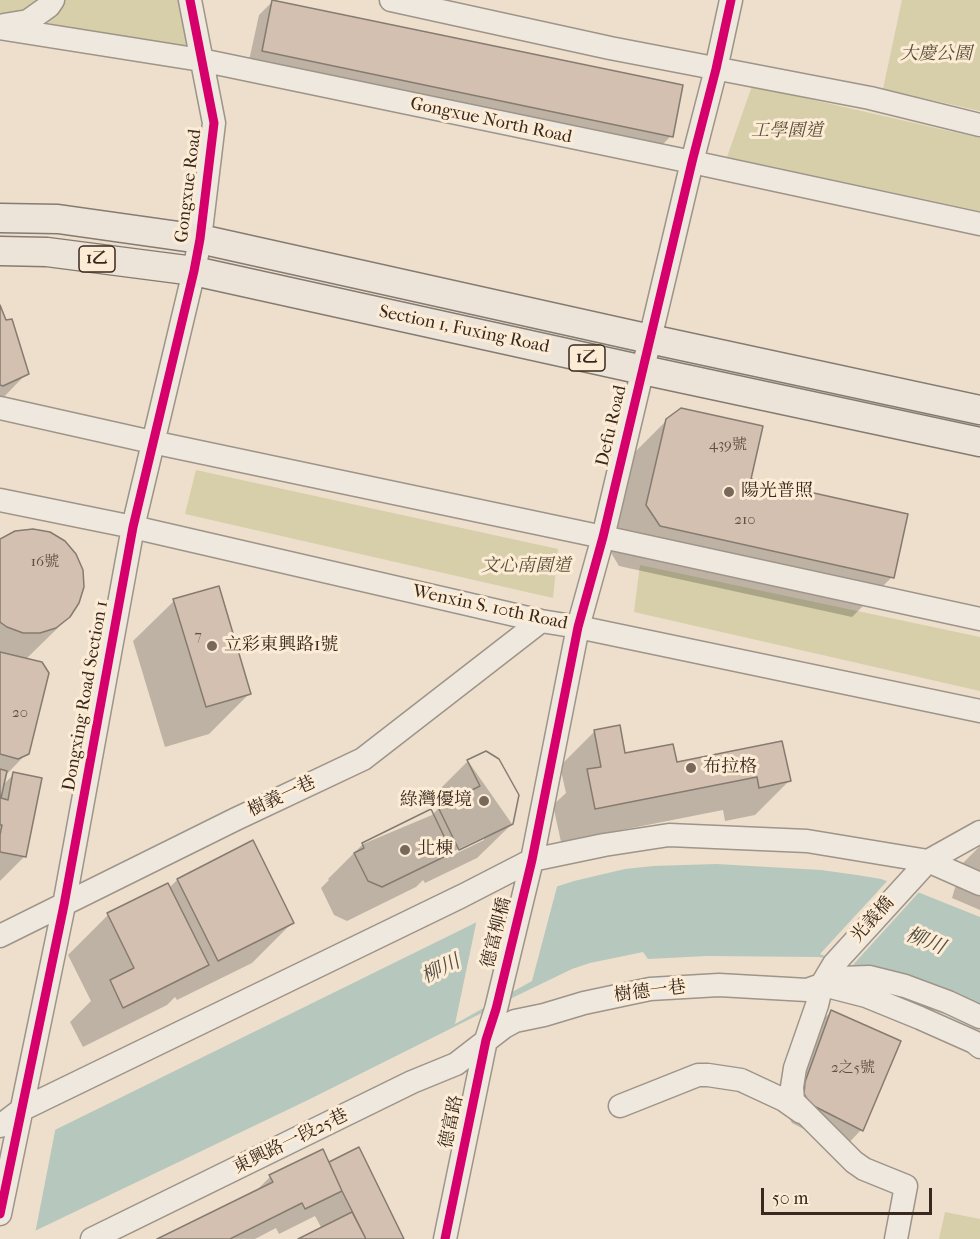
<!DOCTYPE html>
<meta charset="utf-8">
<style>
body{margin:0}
#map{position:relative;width:980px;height:1239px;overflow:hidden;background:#eddfcc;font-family:"IM FELL French Canon",serif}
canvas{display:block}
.scale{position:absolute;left:761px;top:1188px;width:171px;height:27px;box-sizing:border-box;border:3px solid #39281d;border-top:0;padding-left:8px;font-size:18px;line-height:21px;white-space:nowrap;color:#39281d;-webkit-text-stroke:4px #fcecd5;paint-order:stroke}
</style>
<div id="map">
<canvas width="980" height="1239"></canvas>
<div class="scale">50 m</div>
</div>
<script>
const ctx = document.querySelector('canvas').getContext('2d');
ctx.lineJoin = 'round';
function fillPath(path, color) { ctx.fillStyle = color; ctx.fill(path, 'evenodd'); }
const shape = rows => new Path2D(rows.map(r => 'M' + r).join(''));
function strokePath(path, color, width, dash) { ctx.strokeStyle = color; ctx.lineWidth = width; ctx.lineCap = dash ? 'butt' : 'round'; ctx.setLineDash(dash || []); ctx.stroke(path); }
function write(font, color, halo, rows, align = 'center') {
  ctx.font = font + ' "IM FELL French Canon","Noto Serif TC",serif'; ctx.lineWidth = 6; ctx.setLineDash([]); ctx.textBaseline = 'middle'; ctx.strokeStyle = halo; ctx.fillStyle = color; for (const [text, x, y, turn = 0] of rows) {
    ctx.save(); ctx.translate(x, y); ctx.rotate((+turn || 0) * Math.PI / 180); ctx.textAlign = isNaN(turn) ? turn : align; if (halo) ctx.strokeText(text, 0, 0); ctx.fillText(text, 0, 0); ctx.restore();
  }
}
fillPath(shape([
 [0,0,37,0,22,12,0,13],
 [62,0,180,0,188,53,39,21],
 [902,0,980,0,980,111,883,89],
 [752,86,980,138,980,211,727,157],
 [196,470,558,549,553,598,185,514],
 [640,565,980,637,980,691,634,612],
 [945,1212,980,1219,980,1239,939,1239]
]), '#d6cfaa');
fillPath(shape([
 [716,864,821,870,857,875,881,879,920,893,980,917,980,1009,886,972,819,957,707,956,648,959,643,952,590,963,572,969,514,997,308,1100,18,1239,0,1239,0,1157,481,920,543,891,574,881,625,869,653,866]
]), '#b6c7be');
fillPath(shape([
 [889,879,921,890,852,966,820,954],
 [558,883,532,981,455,1024,477,919,527,895],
 [56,1126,35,1234,25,1239,0,1239,0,1154]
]), '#eddfcc');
fillPath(shape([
 [273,1,671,136,657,150,248,65,259,15],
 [0,309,27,373,0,401],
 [667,420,749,481,892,577,852,617,619,566,607,546,626,461],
 [0,541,69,617,26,659,27,753,5,776,3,785,14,774,40,780,24,857,0,881],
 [174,601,250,693,209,734,165,747,133,641],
 [595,731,624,755,676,764,789,781,755,815,725,821,723,810,561,842,553,805,566,793,560,766],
 [468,761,512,824,477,858,425,883,423,880,416,887,347,921,334,915,321,888,329,880,328,879,363,844,432,815,440,807,434,795],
 [484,837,484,840,453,855,452,852],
 [980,846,980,910,952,898,962,864],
 [177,880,292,923,252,963,177,1000,175,997,167,1005,83,1047,70,1022,91,1001,68,955,108,915,169,888],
 [831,1012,899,1042,861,1130,843,1149,792,1123,786,1113,812,1030],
 [358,1149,402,1239,301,1239,322,1229,315,1216,279,1234,276,1228,255,1239,160,1239,253,1194,270,1177,328,1164]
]), '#0003');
const building = shape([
 [272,0,683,85,673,137,262,51,272,0],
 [0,305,6,320,12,319,29,374,3,386,0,385,0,305],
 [681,408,763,426,751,479,908,514,894,578,660,526,646,505,666,419,681,408],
 [33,529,50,532,65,541,76,554,83,570,84,587,79,603,70,617,56,628,40,633,23,633,7,627,0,622,0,539,15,531,33,529],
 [219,586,251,694,206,707,173,599,219,586],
 [0,652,42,662,49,673,29,754,18,759,0,754,0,652],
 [620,725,625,753,673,744,677,762,782,741,791,781,759,788,757,777,595,809,587,769,601,767,594,730,620,725],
 [486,751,499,759,519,795,513,824,459,850,438,807,480,786,467,760,486,751],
 [486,751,499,759,519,795,513,824,459,850,438,807,480,786,467,760,486,751],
 [0,769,7,771,1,798,8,800,13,772,42,778,26,857,0,852,0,835,2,825,0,825,0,769],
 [431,809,452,853,382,887,368,881,354,853,364,848,362,843,431,809],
 [431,809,452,853,382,887,368,881,354,853,364,848,362,843,431,809],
 [253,840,294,923,218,961,177,879,253,840],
 [168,883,209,965,123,1008,110,980,134,968,107,913,168,883],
 [831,1010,901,1041,863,1131,810,1104,804,1094,805,1082,831,1010],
 [359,1147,404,1239,366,1239,342,1191,329,1162,359,1147],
 [323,1149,342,1191,305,1209,302,1203,230,1239,157,1239,273,1182,269,1175,323,1149],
 [352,1212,366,1239,298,1239,352,1212]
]);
fillPath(building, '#d3c0b0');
strokePath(building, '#857b71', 1.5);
const minor = shape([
 [391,0,610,48,870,98,980,125],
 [4,25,28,21,49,6,53,0],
 [0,28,201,60,692,162,980,224],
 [0,408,152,442,603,537,980,619],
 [0,500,133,527,541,621,578,627,980,711],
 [0,936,236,819,363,759,541,621],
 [827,986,866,996,920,1018,974,1042,980,1047],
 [620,1106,698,1075,708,1075,741,1080,784,1100,801,1112],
 [0,1126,21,1110,462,896,532,860,604,845,669,835,807,841,928,861,980,884],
 [0,1214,64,905,133,527,194,271,200,239,214,123,190,0],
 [92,1239,412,1082,456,1064,504,1027,515,1021,544,1015,584,1003,650,989,719,985,807,990,840,978,869,977,905,986,948,1002,980,1017],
 [445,1239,486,1040,496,1009,532,860,578,627,603,537,692,162,716,69,731,0],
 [896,1239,906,1186,864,1169,854,1162,793,1101,792,1087,795,1068,817,1005,822,984,834,964,928,861,980,832]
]);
const major = shape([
 [0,218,58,219,200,239,650,339,980,410],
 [0,251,47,252,194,271,643,370,980,442]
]);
strokePath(minor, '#9e9488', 25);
strokePath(major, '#857b71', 31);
strokePath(minor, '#efe8df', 22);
strokePath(major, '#ece4d9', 28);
strokePath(shape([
 [0,1214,64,905,133,527,194,271,200,239,214,123,190,0],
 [445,1239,486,1040,496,1009,532,860,578,627,603,537,692,162,716,69,731,0]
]), '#d6006c', 9);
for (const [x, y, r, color] of [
 [729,492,6,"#78685a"],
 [212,646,6,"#78685a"],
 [691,768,6,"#78685a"],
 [484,801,6,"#78685a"],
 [405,850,6,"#78685a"]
]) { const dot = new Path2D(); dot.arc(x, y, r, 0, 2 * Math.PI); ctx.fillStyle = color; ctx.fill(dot); strokePath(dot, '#fcecd5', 2); }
write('15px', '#604e42', null, [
 ["439號",728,445],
 ["210",745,520],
 ["16號",45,562],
 ["7",198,636],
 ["20",20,713],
 ["2之5號",853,1068]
]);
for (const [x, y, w] of [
 [97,259,36],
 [587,358,36]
]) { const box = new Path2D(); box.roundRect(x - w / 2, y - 13, w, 26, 4.5); ctx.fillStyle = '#fcecd5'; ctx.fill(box); strokePath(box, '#39281d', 1.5); }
write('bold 16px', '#39281d', null, [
 ["1乙",97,259],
 ["1乙",587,358]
]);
write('italic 18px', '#5c4e39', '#fcecd5', [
 ["大慶公園",936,55],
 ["工學園道",787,132],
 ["文心南園道",526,567]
]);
write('18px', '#39281d', '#fcecd5', [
 ["Gongxue North Road",491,121,12],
 ["Gongxue Road",189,186,-83],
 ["Section 1, Fuxing Road",464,330,12],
 ["Defu Road",612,426,-77],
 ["Wenxin S. 10th Road",490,608,12],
 ["Dongxing Road Section 1",86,696,-80],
 ["樹義一巷",282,797,-25],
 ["光義橋",873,920,-48],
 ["德富柳橋",497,933,-76],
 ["樹德一巷",650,992,-7],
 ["德富路",452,1122,-78],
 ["東興路一段25巷",291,1142,-26]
]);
write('18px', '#39281d', '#fcecd5', [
 ["陽光普照",741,492],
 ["立彩東興路1號",224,646],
 ["布拉格",703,768],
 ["綠灣優境",472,801,"right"],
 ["北棟",417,850]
], 'left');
write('italic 20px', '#524d44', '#fcecd5', [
 ["柳川",925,942,22],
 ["柳川",441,970,-26]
]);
</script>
